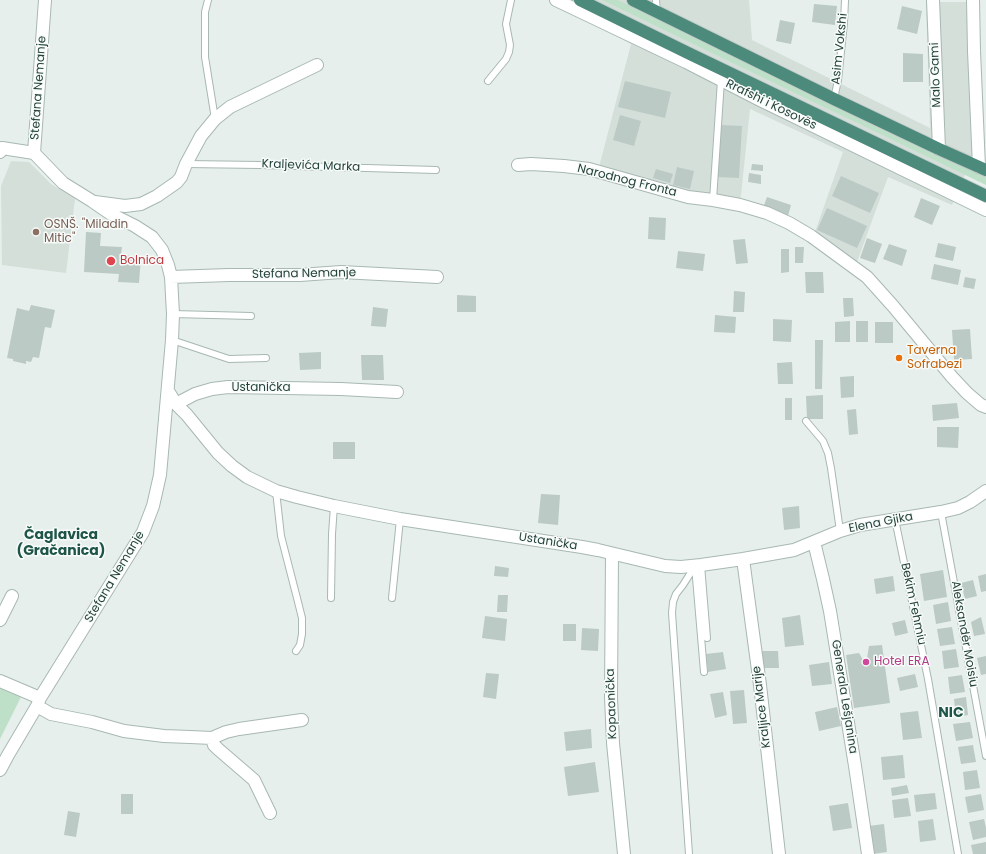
<!DOCTYPE html>
<meta charset="utf-8">
<style>
body{margin:0}
canvas{display:block;background:#e6efeb}
</style>
<canvas width="986" height="854"></canvas>
<script>
const ctx = document.querySelector('canvas').getContext('2d');
ctx.lineJoin = 'round';
function fillPath(path, color) { ctx.fillStyle = color; ctx.fill(path, 'evenodd'); }
const shape = rows => new Path2D(rows.map(r => 'M' + r).join(''));
function strokePath(path, color, width, dash) { ctx.strokeStyle = color; ctx.lineWidth = width; ctx.lineCap = dash ? 'butt' : 'round'; ctx.setLineDash(dash || []); ctx.stroke(path); }
function write(font, color, halo, rows, align = 'center') {
  ctx.font = font + ' Poppins,sans-serif'; ctx.lineWidth = 3; ctx.setLineDash([]); ctx.textBaseline = 'middle'; ctx.strokeStyle = halo; ctx.fillStyle = color; for (const [text, x, y, turn = 0] of rows) {
    ctx.save(); ctx.translate(x, y); ctx.rotate((+turn || 0) * Math.PI / 180); ctx.textAlign = isNaN(turn) ? turn : align; if (halo) ctx.strokeText(text, 0, 0); ctx.fillText(text, 0, 0); ctx.restore();
  }
}
fillPath(shape([
 [551,0,749,0,752,40,930,128,926,2,966,2,976,148,952,205,888,177,857,262,815,232,843,152,750,109,740,205,598,171,631,44],
 [11,161,29,162,51,184,75,199,66,273,2,265,1,186]
]), '#d4dfda');
fillPath(shape([
 [602,0,618,0,750,65,974,171,986,177,986,185],
 [0,687,21,697,0,739]
]), '#bfe0c8');
fillPath(shape([
 [814,4,837,6,835,25,812,22],
 [902,6,922,11,917,34,897,29],
 [780,20,795,23,791,44,776,41],
 [903,53,923,54,923,82,903,82],
 [625,81,671,92,665,118,618,107],
 [620,115,641,121,634,146,613,140],
 [720,125,742,126,739,178,717,177],
 [752,164,763,165,763,171,751,170],
 [677,167,694,171,690,189,673,185],
 [656,169,673,174,670,183,653,178],
 [749,173,761,175,761,184,748,182],
 [841,176,879,193,870,213,832,196],
 [767,197,791,205,788,216,763,208],
 [921,198,940,206,932,225,914,217],
 [827,208,867,226,857,248,817,230],
 [649,217,666,218,665,240,648,239],
 [86,232,101,233,100,246,122,247,121,255,141,257,139,283,118,282,119,274,84,272],
 [867,238,882,244,875,263,860,258],
 [745,239,748,263,736,264,733,240],
 [938,243,956,247,953,261,935,257],
 [889,244,907,250,902,266,883,259],
 [795,247,804,247,803,263,795,263],
 [781,249,789,249,789,272,781,273],
 [678,251,705,254,703,271,676,268],
 [934,264,961,270,958,285,931,279],
 [805,272,823,272,824,293,806,293],
 [965,277,976,279,974,289,963,287],
 [734,291,745,292,744,312,733,312],
 [457,295,476,296,476,312,457,312],
 [843,298,853,298,854,316,844,317],
 [31,305,55,310,51,328,45,327,39,358,33,357,31,362,26,361,26,364,13,361,13,359,7,358,17,308,29,311],
 [373,307,388,309,386,327,371,326],
 [715,315,736,317,735,333,714,332],
 [773,319,792,320,791,342,773,341],
 [850,321,850,342,835,342,835,322],
 [856,321,868,321,868,342,856,342],
 [875,322,893,322,893,343,875,343],
 [970,329,972,359,954,360,952,330],
 [815,340,823,340,822,389,815,389],
 [321,352,321,369,300,370,299,353],
 [361,355,383,355,384,380,362,380],
 [792,362,793,384,778,384,777,363],
 [854,376,854,397,841,398,840,377],
 [823,395,823,419,807,419,806,396],
 [785,398,792,398,792,420,785,420],
 [957,403,959,418,933,421,932,405],
 [856,409,858,434,849,435,847,410],
 [937,427,959,427,958,448,937,447],
 [333,442,355,442,355,459,333,459],
 [541,494,560,495,558,525,538,523],
 [799,506,800,528,784,530,782,508],
 [495,566,509,568,508,577,494,576],
 [943,570,947,597,924,601,920,574],
 [986,574,986,591,981,592,978,576],
 [893,576,895,591,876,594,874,579],
 [973,580,977,596,965,599,961,583],
 [498,595,508,595,507,612,497,612],
 [948,602,951,621,936,624,933,605],
 [800,615,804,645,785,647,782,618],
 [485,616,507,619,505,641,482,638],
 [981,617,985,634,974,636,971,622],
 [905,620,908,633,895,636,892,623],
 [563,624,576,624,576,641,563,641],
 [952,627,955,644,940,646,937,629],
 [582,628,599,629,598,651,581,650],
 [882,645,890,703,854,708,846,655,859,653,866,665,869,646],
 [956,649,959,667,944,669,942,651],
 [760,651,778,651,779,668,761,668],
 [723,652,726,669,708,672,706,654],
 [986,656,986,674,981,675,977,658],
 [829,662,832,684,812,686,809,665],
 [486,673,499,674,496,699,483,697],
 [915,674,918,687,900,691,897,678],
 [962,675,965,692,950,694,948,677],
 [744,690,747,723,733,724,730,691],
 [723,692,727,715,715,718,710,694],
 [966,697,968,715,956,717,954,699],
 [837,707,841,726,819,731,815,712],
 [918,711,922,738,903,740,900,713],
 [970,722,973,738,956,741,953,724],
 [591,729,592,748,566,751,564,732],
 [973,745,976,762,961,764,958,747],
 [903,755,905,778,883,780,881,757],
 [595,762,599,792,568,796,564,767],
 [977,770,980,788,965,790,963,772],
 [907,785,909,793,892,796,891,788],
 [935,793,937,809,916,812,914,795],
 [121,794,133,794,133,814,121,814],
 [981,794,984,810,968,813,965,797],
 [908,798,911,816,894,818,892,800],
 [848,803,852,828,833,831,829,806],
 [68,811,80,813,76,837,64,835],
 [933,819,936,840,920,842,918,821],
 [984,819,986,828,986,837,973,840,969,822],
 [884,824,887,852,873,854,869,826],
 [986,842,986,854,973,854,971,845]
]), '#bbcac4');
const service = shape([
 [208,0,205,12,205,57,215,119],
 [656,0,657,12],
 [488,81,506,59,509,52,510,45,506,24,511,0],
 [834,99,838,80,844,23,845,0],
 [186,164,261,165,436,170],
 [713,200,721,80],
 [173,314,251,316],
 [172,340,229,359,266,358],
 [806,421,823,441,828,453,831,468,840,531],
 [276,491,281,536,298,602,302,618,302,634,300,645,296,651],
 [941,512,986,756],
 [895,519,928,679,958,854],
 [701,565,707,638],
 [331,598,332,534,334,506],
 [392,598,400,519],
 [689,854,672,613,673,602,676,594,683,585,695,566,704,672]
]);
const minor = shape([
 [556,0,686,62,760,100,986,210],
 [933,0,939,149],
 [973,0,974,51,979,167],
 [0,152,2,148,34,153],
 [518,165,531,164,564,166,589,169,688,197,713,200,740,205,767,213,789,223,811,236,867,277,893,306,952,377,967,393,981,405,986,407],
 [95,202,125,206,141,204,157,196,177,182,181,177,186,164,201,136,215,119,230,107,317,65],
 [171,277,229,275,300,275,341,272,437,277],
 [168,391,176,404,187,415,218,453,232,466,247,477,276,491,297,497,334,506,400,519,582,547,598,550,665,566,681,567,701,565,743,559,794,550,840,531,860,525,941,512,958,508,970,502,986,491],
 [176,404,195,394,212,389,228,387,341,389,397,392],
 [814,542,823,579,830,611,855,766,868,854],
 [612,554,611,697,613,743,624,854],
 [743,559,760,685,779,854],
 [0,620,12,596],
 [0,681,40,698],
 [37,706,51,714,92,722,124,731,164,736,190,737,212,738,226,732,239,729,302,720],
 [212,738,214,745,218,749,254,780,270,813],
 [0,770,8,755,37,706,40,698,143,532,153,506,160,475,172,340,173,314,171,277,168,265,162,250,152,237,135,226,111,214,92,201,63,183,34,153,45,0]
]);
const trunk = shape([
 [580,0,690,54,986,196],
 [633,0,834,99,939,149,986,170]
]);
strokePath(service, '#a8b8b2', 8);
strokePath(minor, '#a8b8b2', 14);
strokePath(trunk, '#c2cac8', 14);
strokePath(service, '#fff', 6);
strokePath(minor, '#fff', 12);
strokePath(trunk, '#4c8a7c', 12);
for (const [x, y, r, color] of [
 [36,232,4,"#8d6e63"],
 [111,261,5,"#e0444e"],
 [899,358,4,"#e8710a"],
 [866,662,4,"#d1479c"]
]) { const dot = new Path2D(); dot.arc(x, y, r, 0, 2 * Math.PI); ctx.fillStyle = color; ctx.fill(dot); strokePath(dot, '#f7fbf9', 1.5); }
write('12px', '#24423a', '#f7fbf9', [
 ["Asim Vokshi",840,49,-84],
 ["Malo Gami",936,75,-92],
 ["Stefana Nemanje",39,88,-86],
 ["Rrafshi i Kosovës",771,105,26],
 ["Kraljevića Marka",311,166,2],
 ["Narodnog Fronta",627,181,14],
 ["Stefana Nemanje",304,274,-1],
 ["Ustanička",261,388],
 ["Elena Gjika",881,523,-11],
 ["Ustanička",548,542,9],
 ["Stefana Nemanje",115,577,-59],
 ["Bekim Fehmiu",913,604,78],
 ["Aleksandër Moisiu",964,634,80],
 ["Generala Lešjanina",844,697,81],
 ["Kopaonička",612,704,-92],
 ["Kraljice Marije",762,707,-97]
]);
write('12px', '#785e54', '#f7fbf9', [
 ["OSNŠ. \"Miladin",44,225],
 ["Mitic\"",44,239]
], 'left');
write('12px', '#be3a42', '#f7fbf9', [
 ["Bolnica",120,261]
], 'left');
write('12px', '#c56008', '#f7fbf9', [
 ["Taverna",907,351],
 ["Sofrabezi",907,365]
], 'left');
write('12px', '#b23c85', '#f7fbf9', [
 ["Hotel ERA",874,662]
], 'left');
write('bold 14px', '#1f5548', '#f7fbf9', [
 ["Čaglavica",61,535],
 ["(Gračanica)",61,551],
 ["NIC",951,713]
]);
</script>
